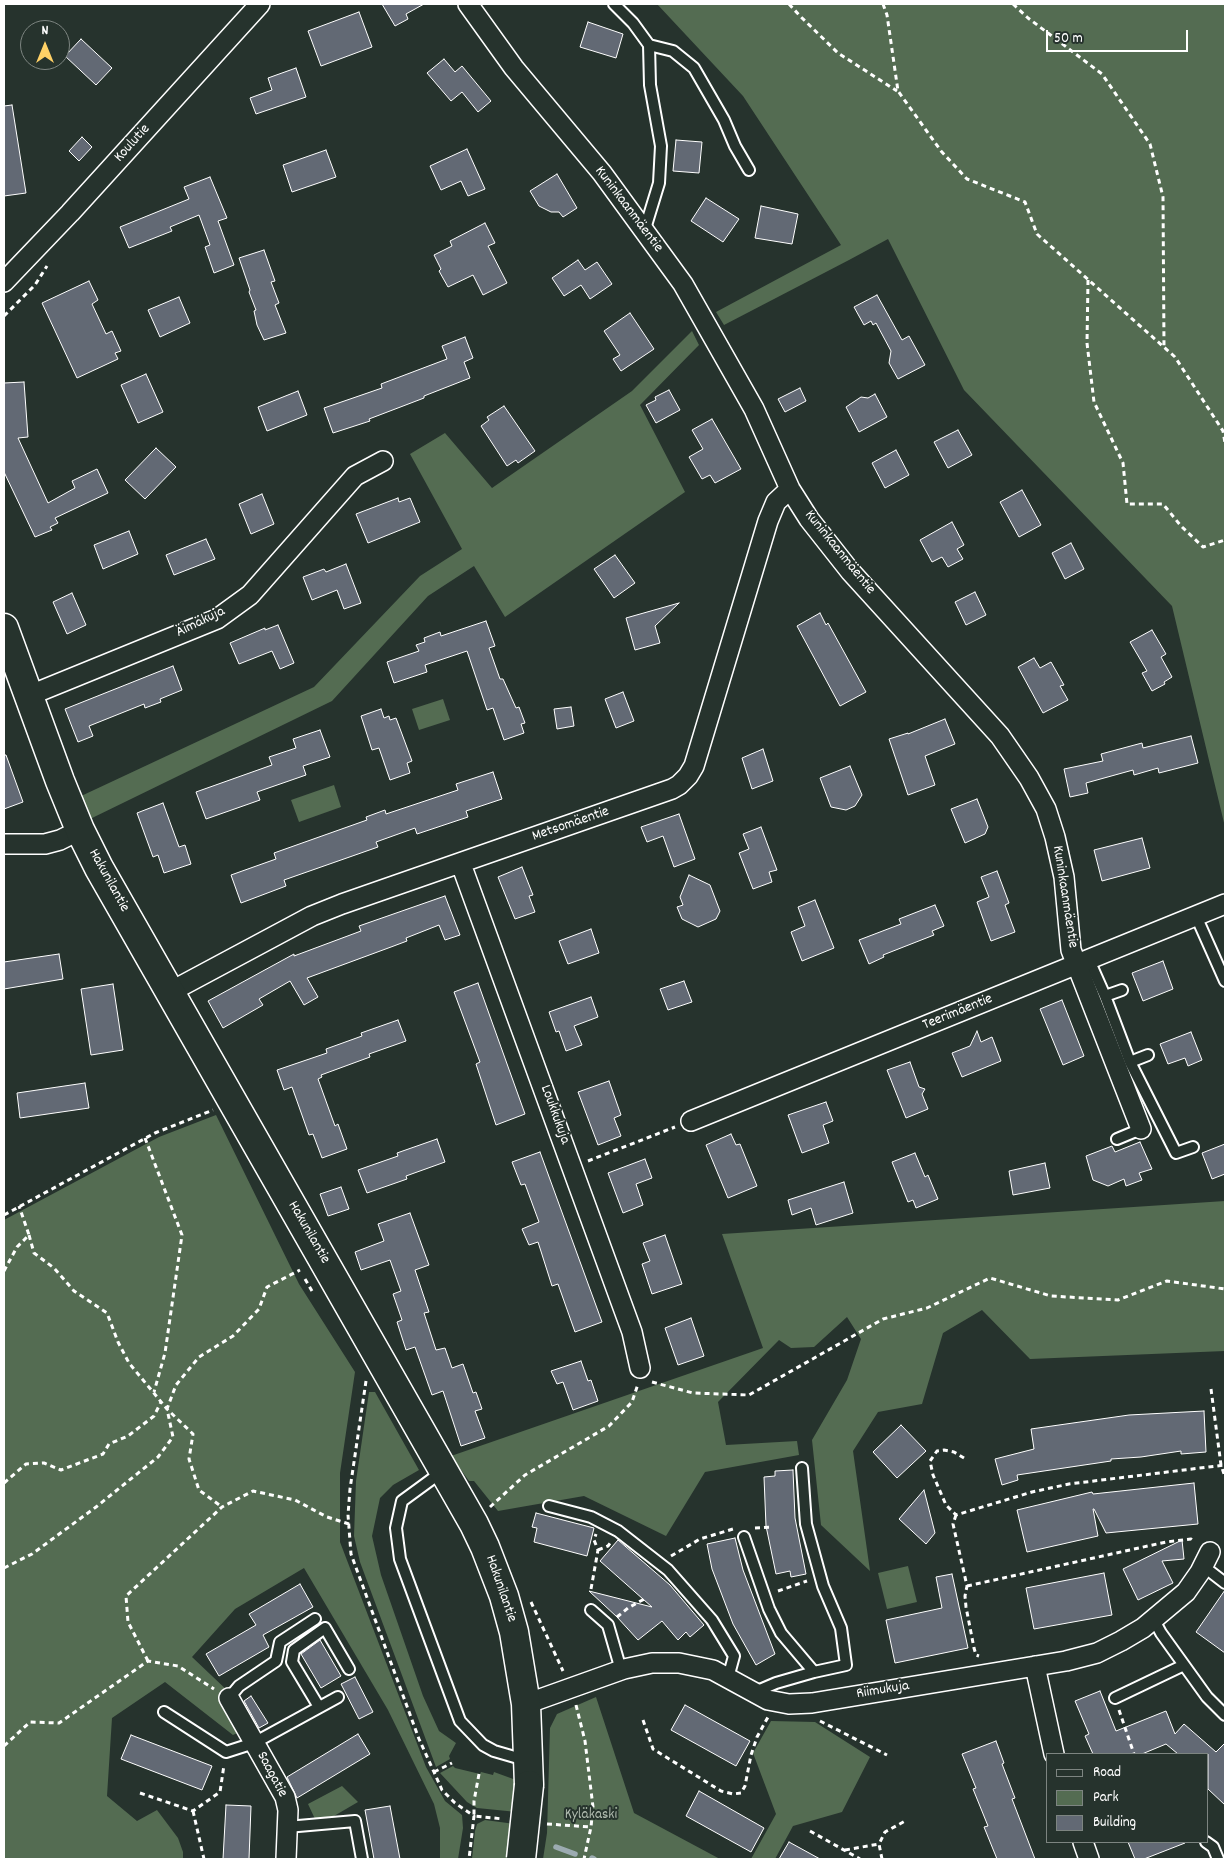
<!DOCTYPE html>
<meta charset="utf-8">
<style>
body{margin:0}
#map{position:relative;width:1229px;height:1863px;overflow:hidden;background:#26332d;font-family:Dekko,sans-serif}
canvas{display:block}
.frame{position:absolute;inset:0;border:5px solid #fff;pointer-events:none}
.legend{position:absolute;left:1046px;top:1753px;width:162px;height:90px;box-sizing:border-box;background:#26332d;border:1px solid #7d8581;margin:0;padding:6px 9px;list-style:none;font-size:15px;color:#fff}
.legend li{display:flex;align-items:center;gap:10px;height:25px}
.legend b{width:25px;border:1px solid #7d8581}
.north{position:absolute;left:20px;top:20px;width:50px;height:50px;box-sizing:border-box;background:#26332d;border:1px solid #7d8581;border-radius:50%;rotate:0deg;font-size:14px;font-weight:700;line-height:20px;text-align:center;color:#fff}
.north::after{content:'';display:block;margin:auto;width:18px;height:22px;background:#ffd166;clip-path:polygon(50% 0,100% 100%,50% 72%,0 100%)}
.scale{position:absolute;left:1046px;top:30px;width:142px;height:22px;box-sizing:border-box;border:2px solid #fff;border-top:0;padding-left:6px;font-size:15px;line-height:18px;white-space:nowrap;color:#fff;-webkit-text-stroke:4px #26332d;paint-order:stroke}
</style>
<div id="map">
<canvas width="1229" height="1863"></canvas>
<div class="frame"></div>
<ul class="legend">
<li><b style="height:6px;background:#26332d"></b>Road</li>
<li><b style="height:14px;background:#546c52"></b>Park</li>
<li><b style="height:14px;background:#626974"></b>Building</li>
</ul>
<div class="north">N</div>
<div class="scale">50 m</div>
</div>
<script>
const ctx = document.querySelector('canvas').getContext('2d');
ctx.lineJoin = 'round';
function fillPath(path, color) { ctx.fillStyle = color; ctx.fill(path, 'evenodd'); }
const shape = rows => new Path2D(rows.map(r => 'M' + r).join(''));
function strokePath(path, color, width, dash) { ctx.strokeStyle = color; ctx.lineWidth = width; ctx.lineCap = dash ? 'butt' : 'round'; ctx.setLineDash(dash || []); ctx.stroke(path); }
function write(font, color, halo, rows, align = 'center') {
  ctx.font = font + ' Dekko,sans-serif'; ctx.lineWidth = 4; ctx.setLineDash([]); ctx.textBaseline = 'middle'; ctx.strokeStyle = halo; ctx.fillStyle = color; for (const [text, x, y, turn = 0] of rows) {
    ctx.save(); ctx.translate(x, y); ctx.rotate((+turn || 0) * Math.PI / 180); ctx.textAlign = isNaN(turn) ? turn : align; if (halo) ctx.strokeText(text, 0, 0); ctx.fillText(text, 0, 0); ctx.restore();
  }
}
fillPath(shape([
 [657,4,1225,4,1225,827,1172,606,964,390,888,239,849,260,724,325,716,312,841,245,743,96],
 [692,331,699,345,640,405,685,492,505,617,474,566,428,596,332,701,90,819,79,797,314,687,420,576,462,549,410,454,445,433,492,488,632,391],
 [443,699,450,720,419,730,412,709],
 [334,785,341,807,299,822,291,800],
 [216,1115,299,1284,355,1372,340,1473,340,1542,426,1767,445,1801,462,1815,463,1828,458,1859,440,1859,440,1828,434,1804,388,1710,304,1568,235,1609,192,1657,231,1694,250,1727,233,1735,165,1682,112,1718,107,1796,137,1821,157,1810,178,1838,183,1852,183,1859,4,1859,4,1220,159,1137],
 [1225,1201,1225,1351,1030,1359,982,1310,943,1333,922,1404,878,1412,853,1451,870,1571,821,1525,812,1440,847,1380,861,1339,847,1317,814,1347,791,1348,779,1340,718,1402,726,1445,797,1441,799,1455,705,1472,666,1536,584,1496,498,1511,474,1481,469,1481,451,1456,763,1348,722,1234],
 [369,1392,375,1392,419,1470,393,1485,380,1498,372,1536,381,1575,423,1696,439,1731,456,1743,449,1756,450,1759,436,1767,360,1562,354,1536,356,1481],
 [908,1566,917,1602,887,1609,878,1573],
 [596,1697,634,1813,720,1859,543,1859,547,1833,550,1728,557,1714],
 [771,1721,815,1722,870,1757,842,1812,793,1826,775,1859,751,1859,776,1814,753,1753],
 [453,1766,455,1768,480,1774,481,1772,493,1775,494,1772,516,1780,517,1812,477,1808,467,1802,440,1773],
 [342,1786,358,1802,334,1816,315,1819,308,1804],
 [485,1820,515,1824,510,1859,472,1859,475,1831,477,1824]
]), '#546c52');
strokePath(shape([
 [556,1847,575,1854],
 [592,1858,594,1859]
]), '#9cabb1', 5.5);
const building = shape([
 [382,4,424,4,406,14,408,19,395,26,382,4],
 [359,12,372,47,321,66,308,31,359,12],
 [588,22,623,34,616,58,580,47,588,22],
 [81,39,112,68,96,85,65,56,81,39],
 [444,59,455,72,462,66,491,101,478,112,462,92,451,101,427,73,444,59],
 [296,68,306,97,256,114,250,98,272,90,268,78,296,68],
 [12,105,26,193,4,196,4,106,12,105],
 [82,137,92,147,79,161,69,151,82,137],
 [676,140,702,142,699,173,673,171,676,140],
 [467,149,485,189,468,196,461,181,441,190,430,166,467,149],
 [326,150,336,177,292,192,283,165,326,150],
 [557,174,577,208,563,217,559,212,551,212,539,206,530,191,557,174],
 [210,177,227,218,218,221,234,265,214,273,205,247,210,245,199,215,170,227,172,231,129,248,120,227,189,199,184,187,210,177],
 [706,198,739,219,723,242,691,221,706,198],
 [761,206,798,214,792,244,755,238,761,206],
 [485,223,495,243,488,246,507,283,483,295,473,275,448,287,439,271,441,269,434,255,452,246,450,241,485,223],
 [264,250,275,281,271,282,279,303,275,305,286,333,264,340,257,325,254,311,256,310,249,292,250,290,239,258,264,250],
 [578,260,585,270,597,262,612,284,590,299,581,285,564,296,552,278,578,260],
 [89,281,98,300,92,304,106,334,112,331,121,351,115,353,118,359,77,378,42,303,89,281],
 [877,295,902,340,909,336,925,365,898,379,889,363,891,351,876,323,873,325,871,321,864,325,854,307,877,295],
 [179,297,190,323,160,337,148,310,179,297],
 [630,313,654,349,621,371,613,359,620,355,604,331,630,313],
 [465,337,473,358,464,362,470,378,424,396,424,398,369,419,370,421,333,433,324,408,382,388,381,384,447,359,442,346,465,337],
 [146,374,163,412,138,423,121,385,146,374],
 [24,382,28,437,18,438,48,503,75,488,72,481,97,469,108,493,55,518,58,523,50,527,52,530,35,537,4,472,4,383,24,382],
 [800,388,806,401,785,412,778,399,800,388],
 [669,390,680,410,656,423,646,405,656,400,655,397,669,390],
 [298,391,307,415,267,431,258,407,298,391],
 [875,394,887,417,859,432,846,407,861,397,868,398,875,394],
 [504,406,535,451,518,463,516,460,507,466,481,426,489,420,487,417,504,406],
 [712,419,741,469,715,483,710,475,702,479,689,457,703,449,692,430,712,419],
 [958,430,972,455,948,468,934,442,958,430],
 [156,448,176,467,145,499,125,480,156,448],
 [896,450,909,475,885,488,872,463,896,450],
 [1022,490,1041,525,1019,537,1000,502,1022,490],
 [262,494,274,524,251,534,239,504,262,494],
 [398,498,399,502,410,498,420,522,368,543,356,514,398,498],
 [952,522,964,545,957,549,963,559,948,567,942,557,932,562,920,540,952,522],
 [129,531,138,554,103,569,94,545,129,531],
 [206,539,215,559,174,575,166,555,206,539],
 [1071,543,1084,569,1065,579,1052,553,1071,543],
 [615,555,635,583,614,598,594,569,615,555],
 [346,564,361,603,344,609,337,590,312,600,303,577,324,569,326,572,346,564],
 [975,592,986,615,966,625,955,602,975,592],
 [72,593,86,625,67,634,53,602,72,593],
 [679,603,655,626,660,643,635,650,626,618,679,603],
 [820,613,826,625,828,623,866,692,840,706,797,626,820,613],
 [486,621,495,646,489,648,500,679,503,679,516,708,519,707,525,723,521,724,524,733,504,740,493,708,487,710,467,651,425,665,427,672,394,683,387,662,419,651,416,645,425,642,424,638,440,632,441,636,486,621],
 [278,625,294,663,280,669,272,651,239,664,230,643,265,628,265,630,278,625],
 [1152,630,1166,654,1161,657,1172,677,1164,682,1165,684,1152,691,1142,673,1147,671,1130,642,1152,630],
 [1034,658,1040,668,1051,662,1064,685,1060,686,1068,700,1043,713,1018,667,1034,658],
 [173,666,182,690,160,699,161,702,145,708,144,704,89,726,93,736,78,742,65,709,173,666],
 [623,692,634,721,616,728,605,699,623,692],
 [571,707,574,726,557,729,554,709,571,707],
 [381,709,384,718,389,716,390,720,396,718,412,761,407,763,410,773,390,780,379,748,372,750,361,716,381,709],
 [945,719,955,744,925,756,935,785,908,795,889,739,908,733,908,734,945,719],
 [320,730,330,757,303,766,306,775,257,792,260,800,206,819,196,792,272,765,269,757,296,748,293,739,320,730],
 [1191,736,1198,763,1159,773,1158,768,1134,775,1133,770,1086,783,1088,793,1070,797,1064,769,1103,761,1101,754,1142,743,1143,748,1191,736],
 [763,749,773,781,752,789,742,758,763,749],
 [4,755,6,755,23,802,4,809,4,755],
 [850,766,862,795,855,806,846,810,831,807,820,778,850,766],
 [493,772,502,799,466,811,468,817,417,834,415,828,376,842,378,847,284,880,286,886,241,903,231,875,276,859,274,853,367,820,366,817,385,810,386,814,458,790,456,784,493,772],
 [977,799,988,827,985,834,965,843,951,809,977,799],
 [163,803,179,847,185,845,191,864,164,873,158,855,153,857,137,813,163,803],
 [679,814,695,859,674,867,663,836,647,842,641,827,679,814],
 [761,827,777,870,769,872,772,882,753,889,739,853,749,849,743,834,761,827],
 [1142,838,1150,868,1102,881,1094,850,1142,838],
 [522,867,533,895,529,896,535,912,515,919,498,877,522,867],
 [997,871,1009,903,1005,905,1015,932,991,941,977,902,989,897,981,877,997,871],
 [689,875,710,885,720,911,716,919,698,927,682,919,677,907,683,905,680,897,689,875],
 [445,896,460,935,445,940,439,925,406,938,407,941,391,947,307,978,318,997,304,1005,290,981,259,999,263,1005,223,1028,208,1001,294,954,294,956,361,931,359,926,445,896],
 [815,900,834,948,802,961,791,932,805,926,798,907,815,900],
 [935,905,944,926,932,931,934,935,883,955,884,957,869,964,859,940,901,924,899,919,935,905],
 [591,929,599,953,568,964,559,941,591,929],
 [59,954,63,979,4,989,4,962,59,954],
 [1163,961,1173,989,1143,1001,1132,973,1163,961],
 [684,981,692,1002,668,1010,660,989,684,981],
 [478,983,525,1114,496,1125,476,1064,480,1062,454,992,478,983],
 [113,984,123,1050,91,1055,81,989,113,984],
 [591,997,598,1017,574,1026,582,1045,566,1051,559,1031,556,1032,549,1012,591,997],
 [1062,1000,1084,1056,1063,1065,1040,1009,1062,1000],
 [398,1020,406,1041,369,1054,370,1057,321,1075,322,1077,318,1079,335,1126,338,1124,347,1149,322,1158,313,1134,309,1135,292,1087,284,1090,277,1070,327,1053,326,1049,362,1036,361,1033,398,1020],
 [977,1031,981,1042,992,1037,1001,1061,962,1077,952,1053,970,1046,977,1031],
 [1191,1032,1202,1060,1188,1066,1185,1058,1168,1064,1160,1044,1191,1032],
 [910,1062,919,1087,925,1089,922,1094,928,1109,906,1118,887,1070,910,1062],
 [609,1081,621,1115,614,1118,621,1136,598,1145,578,1092,609,1081],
 [85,1083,89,1108,20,1118,17,1093,85,1083],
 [826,1102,833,1121,823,1125,829,1143,802,1153,788,1115,826,1102],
 [731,1134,736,1145,740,1144,757,1186,728,1198,706,1145,731,1134],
 [437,1139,445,1162,406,1176,407,1179,367,1193,358,1170,398,1156,397,1153,437,1139],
 [1140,1142,1152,1169,1139,1173,1142,1180,1126,1186,1124,1179,1108,1186,1093,1180,1086,1156,1112,1146,1115,1152,1140,1142],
 [1225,1144,1225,1174,1212,1179,1202,1153,1225,1144],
 [540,1152,602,1322,575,1332,558,1284,552,1286,538,1242,529,1245,522,1229,539,1222,525,1184,521,1185,512,1162,540,1152],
 [915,1153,925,1177,928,1175,938,1199,916,1208,913,1200,908,1202,892,1162,915,1153],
 [645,1159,652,1178,636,1184,643,1205,623,1213,608,1173,645,1159],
 [1045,1163,1050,1188,1013,1195,1009,1171,1045,1163],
 [844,1182,853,1213,816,1225,811,1208,792,1215,788,1200,844,1182],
 [341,1187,349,1209,328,1216,320,1194,341,1187],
 [410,1213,429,1265,415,1270,429,1312,424,1313,436,1350,445,1348,452,1368,463,1364,473,1393,476,1392,482,1409,475,1411,485,1438,461,1446,443,1391,432,1395,415,1347,406,1350,397,1322,402,1320,393,1294,401,1291,390,1260,361,1270,355,1252,384,1241,378,1224,410,1213],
 [665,1235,682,1284,652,1294,642,1264,650,1261,643,1243,665,1235],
 [691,1318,704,1356,678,1365,665,1328,691,1318],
 [581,1361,588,1381,591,1380,598,1401,573,1410,563,1382,557,1384,551,1371,581,1361],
 [1204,1411,1206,1452,1181,1454,1181,1451,1141,1457,1111,1459,1111,1461,1017,1475,1018,1480,1002,1485,995,1459,1034,1449,1031,1429,1129,1415,1204,1411],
 [901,1425,926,1451,897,1478,873,1452,901,1425],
 [793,1470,795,1518,806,1574,791,1577,790,1571,776,1574,766,1526,764,1477,775,1476,775,1471,793,1470],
 [1194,1483,1198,1524,1106,1533,1094,1509,1093,1509,1098,1536,1027,1552,1017,1510,1092,1492,1093,1494,1194,1483],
 [924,1490,935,1533,926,1544,899,1519,924,1490],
 [536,1513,594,1528,587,1556,534,1542,537,1528,532,1527,536,1513],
 [735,1538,743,1570,775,1654,756,1665,733,1624,712,1569,707,1544,735,1538],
 [618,1540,670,1585,704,1625,690,1637,686,1632,678,1640,662,1621,638,1640,617,1617,589,1591,652,1607,600,1561,618,1540],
 [1182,1540,1184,1559,1162,1561,1173,1583,1138,1600,1123,1569,1182,1540],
 [1104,1573,1112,1615,1034,1629,1026,1588,1104,1573],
 [952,1574,968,1648,895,1663,886,1620,942,1608,936,1577,952,1574],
 [300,1584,313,1607,263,1635,269,1647,219,1676,206,1654,256,1625,249,1614,300,1584],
 [1225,1590,1225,1653,1196,1632,1225,1590],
 [320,1640,341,1676,321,1688,301,1654,320,1640],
 [355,1677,373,1712,359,1719,341,1684,355,1677],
 [1100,1691,1116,1731,1166,1711,1175,1734,1184,1724,1216,1752,1225,1743,1225,1805,1208,1789,1208,1754,1178,1754,1166,1744,1142,1754,1093,1754,1085,1736,1089,1734,1075,1701,1100,1691],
 [251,1696,268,1723,259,1728,244,1701,251,1696],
 [685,1705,750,1741,736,1766,671,1730,685,1705],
 [358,1734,370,1754,297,1798,287,1777,358,1734],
 [131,1735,212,1766,202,1790,121,1759,131,1735],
 [996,1741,1004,1763,1002,1764,1015,1798,1012,1799,1035,1859,997,1859,984,1827,988,1826,973,1789,976,1788,962,1754,996,1741],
 [699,1791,764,1828,751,1852,686,1816,699,1791],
 [226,1805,251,1806,249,1859,223,1859,226,1805],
 [390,1806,400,1859,374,1859,365,1810,390,1806],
 [789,1842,820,1859,779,1859,789,1842],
 [1128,1842,1185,1842,1185,1843,1144,1859,1135,1859,1128,1842]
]);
fillPath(building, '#626974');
strokePath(building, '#fff', 1);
const lane = shape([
 [614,4,633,23,649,45,673,51,694,68,724,120,735,146,749,170],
 [644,232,659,183,661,146,650,85,649,45],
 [1196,916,1225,981],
 [1089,960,1105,996,1122,990],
 [1105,996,1130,1062,1148,1055],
 [1130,1062,1176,1153,1193,1147],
 [1117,1139,1141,1129],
 [443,1471,402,1501,396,1528,400,1559,460,1721,483,1745,494,1751,525,1760],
 [549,1506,591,1517,618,1531,668,1570,712,1620,734,1656,728,1678],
 [744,1537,769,1609,781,1633,814,1672,846,1665,841,1628,823,1586,806,1524,802,1468],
 [1203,1566,1225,1583],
 [591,1610,608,1625,621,1670],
 [1154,1620,1161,1633,1207,1697,1225,1715],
 [755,1692,776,1683,814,1672],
 [229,1698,239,1686,276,1661,280,1642,315,1619],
 [1115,1698,1184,1665],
 [319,1707,292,1662,294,1650,325,1628,349,1669],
 [164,1712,226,1752,254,1743,338,1697],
 [287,1827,355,1821,362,1859],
 [1206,1842,1213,1847,1218,1859]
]);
const street = shape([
 [468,4,514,68,602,173,683,284,754,409,790,489,809,519,850,571,1000,736,1029,778,1046,809,1055,837,1064,877,1071,950,1141,1129],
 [4,282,70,213,260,4],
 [28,696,217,619,250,595,355,476,383,461],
 [4,844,45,844,60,840,80,830],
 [461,864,632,1332,640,1368],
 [170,992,312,916,342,904,672,789,679,785,688,776,694,766,768,521,776,502,790,489],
 [691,1121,1225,904],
 [1035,1666,1054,1754],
 [229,1698,285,1797,288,1810,286,1859],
 [526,1704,624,1669,652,1663,679,1663,713,1670,768,1700,789,1704,812,1703,1066,1661,1097,1653,1121,1641,1143,1628,1186,1592,1200,1572,1210,1552],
 [1083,1842,1089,1859]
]);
const secondary = shape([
 [4,628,60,781,80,830,99,868,474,1524,485,1547,504,1596,514,1632,526,1704,529,1785]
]);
strokePath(lane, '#fff', 14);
strokePath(street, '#fff', 22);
strokePath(secondary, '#fff', 31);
strokePath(shape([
 [789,4,800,16,838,53,897,91],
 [883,4,887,15,898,91,941,151,967,179,1025,202,1037,234,1175,357,1223,431,1225,443],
 [1013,4,1028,18,1102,74,1150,144,1163,197,1164,347],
 [1088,280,1087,343,1094,402,1123,463,1127,504,1163,504,1181,526,1203,547,1225,540],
 [4,316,35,285,47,266],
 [145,1138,182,1235,165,1353,154,1392],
 [588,1161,675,1127],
 [4,1215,155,1133,213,1110],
 [29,1235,34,1253,54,1268,74,1291,107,1313,118,1342,129,1363,167,1409,193,1434,189,1459,199,1490,222,1507],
 [4,1271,17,1247,29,1235,19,1206],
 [305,1279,312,1291],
 [366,1381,350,1489,348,1515,351,1554,419,1739,434,1772,442,1790,455,1803,474,1816,469,1859],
 [652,1382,693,1393,749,1395,883,1319,927,1308,990,1278,1051,1296,1118,1300,1167,1281,1225,1289],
 [1211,1389,1221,1465,1224,1474],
 [964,1458,954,1452,944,1450,937,1451,930,1461,933,1475,946,1505,956,1515,1032,1492,1069,1484,1225,1465],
 [4,1483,26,1464,44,1463,61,1470,103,1454,109,1444,128,1436,154,1416,161,1402],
 [490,1507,525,1475,609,1426,632,1402,638,1384],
 [956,1515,953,1524,967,1586,965,1596,966,1607,974,1648,976,1655,979,1656],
 [755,1528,772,1527],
 [598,1550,608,1546,611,1542],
 [671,1556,700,1539,733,1529],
 [4,1568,32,1554,96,1507,158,1457,173,1437,167,1409,176,1385,199,1357,233,1336,259,1309,267,1287,300,1270],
 [967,1586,1166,1542,1191,1539,1195,1542],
 [591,1589,598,1550,594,1540,596,1534],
 [778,1591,807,1581],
 [531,1602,563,1671],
 [617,1617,628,1608,646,1598],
 [148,1661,128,1622,126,1596,222,1507,253,1491,295,1500,327,1517,349,1524],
 [576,1705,585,1741,593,1807,591,1827,584,1859],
 [1119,1710,1134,1754],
 [643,1720,653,1749,721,1791,733,1794,741,1793,745,1786,751,1755,757,1737,768,1717],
 [820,1721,887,1755],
 [4,1746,30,1722,59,1723,148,1661,178,1666,214,1689],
 [434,1772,452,1763],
 [479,1774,474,1801,474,1816,503,1819],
 [140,1793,193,1811,220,1792,224,1765],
 [193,1811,204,1859],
 [547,1824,591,1827],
 [810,1831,860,1859],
 [845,1850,879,1844],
 [882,1859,879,1844,885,1832,907,1820]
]), '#fff', 3, [5, 4]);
strokePath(lane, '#26332d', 10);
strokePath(street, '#26332d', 19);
strokePath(secondary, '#26332d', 28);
const secondaryBridge = shape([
 [521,1859,529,1785]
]);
strokePath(secondaryBridge, '#fff', 31, []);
strokePath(secondaryBridge, '#26332d', 28);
write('15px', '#fff', '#26332d', [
 ["Koulutie",133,144,-48],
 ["Kuninkaanmäentie",628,210,53],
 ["Kuninkaanmäentie",839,553,51],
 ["Äimäkuja",201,623,-26],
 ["Metsomäentie",571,825,-19],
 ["Hakunilantie",108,881,61],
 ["Kuninkaanmäentie",1064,897,81],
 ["Teerimäentie",958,1013,-22],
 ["Loukkukuja",554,1115,70],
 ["Hakunilantie",308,1233,60],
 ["Hakunilantie",500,1589,71],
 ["Riimukuja",883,1691,-9],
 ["Saagatie",271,1775,62]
]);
write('15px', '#b2bdb1', '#26332d', [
 ["Kyläkaski",591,1816]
]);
</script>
